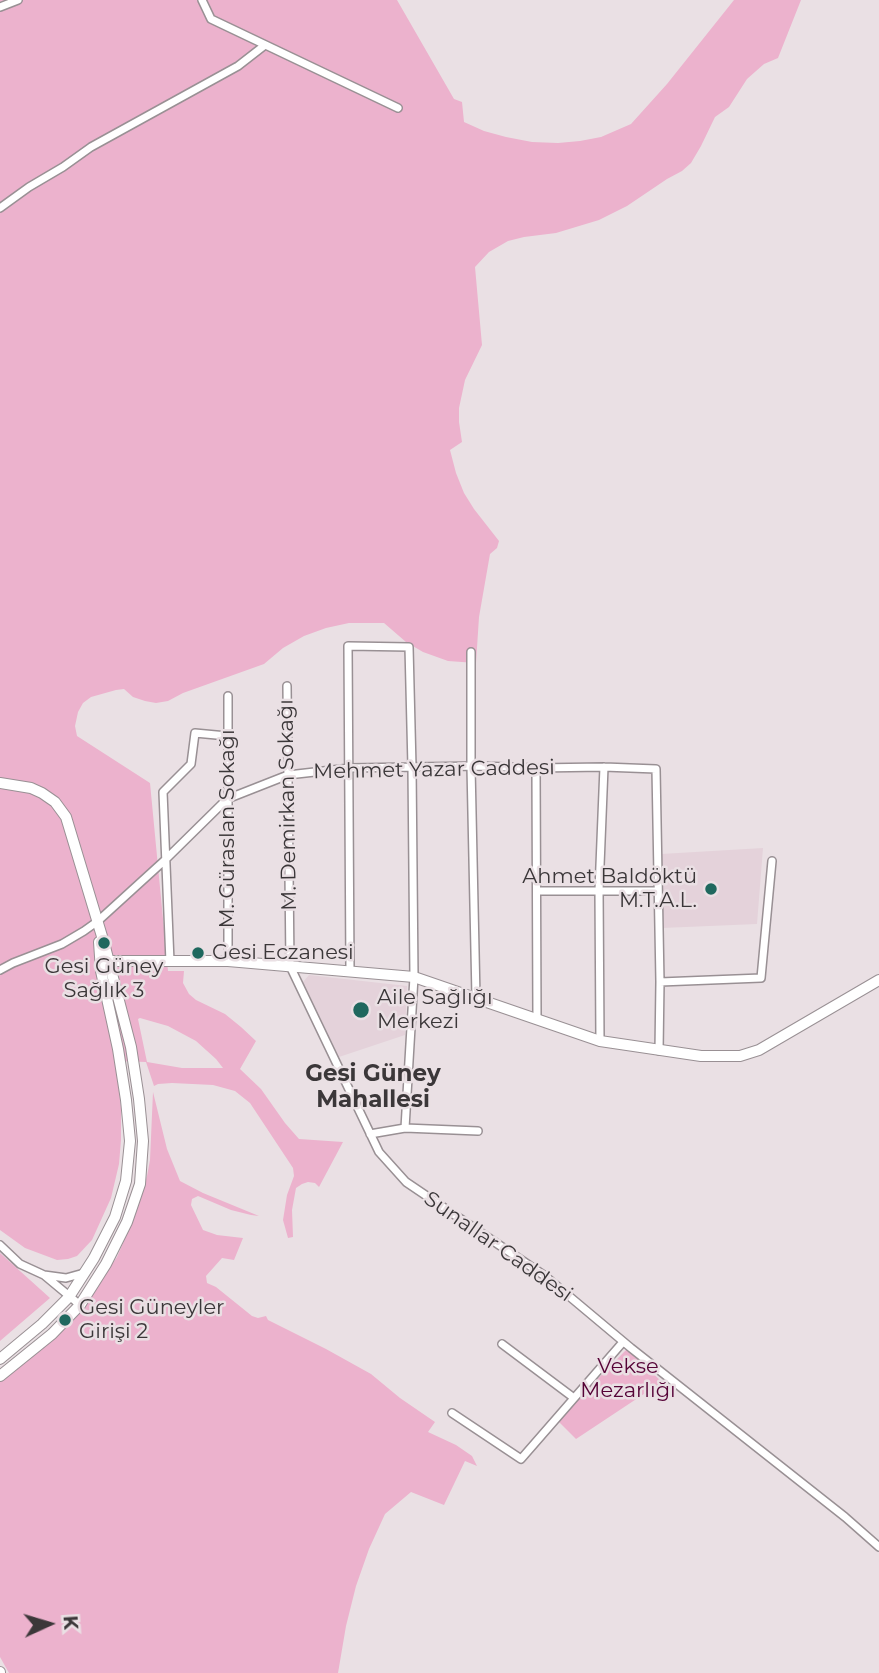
<!DOCTYPE html>
<meta charset="utf-8">
<style>
body{margin:0}
#map{position:relative;width:879px;height:1673px;overflow:hidden;background:#eae0e4;font-family:Montserrat,sans-serif}
canvas{display:block}
.north{position:absolute;left:14px;top:1589px;width:70px;height:70px;-webkit-text-stroke:5px #eae0e4;paint-order:stroke;rotate:86deg;font-size:19px;font-weight:700;line-height:28px;text-align:center;color:#3b3739}
.north::after{content:'';display:block;margin:auto;width:24px;height:32px;background:#3b3739;clip-path:polygon(50% 0,100% 100%,50% 72%,0 100%)}
</style>
<div id="map">
<canvas width="879" height="1673"></canvas>
<div class="north">K</div>
</div>
<script>
const ctx = document.querySelector('canvas').getContext('2d');
ctx.lineJoin = 'round';
function fillPath(path, color) { ctx.fillStyle = color; ctx.fill(path, 'evenodd'); }
const shape = rows => new Path2D(rows.map(r => 'M' + r).join(''));
function strokePath(path, color, width, dash) { ctx.strokeStyle = color; ctx.lineWidth = width; ctx.lineCap = dash ? 'butt' : 'round'; ctx.setLineDash(dash || []); ctx.stroke(path); }
function write(font, color, halo, rows, align = 'center') {
  ctx.font = font + ' Montserrat,sans-serif'; ctx.lineWidth = 5; ctx.setLineDash([]); ctx.textBaseline = 'middle'; ctx.strokeStyle = halo; ctx.fillStyle = color; for (const [text, x, y, turn = 0] of rows) {
    ctx.save(); ctx.translate(x, y); ctx.rotate((+turn || 0) * Math.PI / 180); ctx.textAlign = isNaN(turn) ? turn : align; if (halo) ctx.strokeText(text, 0, 0); ctx.fillText(text, 0, 0); ctx.restore();
  }
}
fillPath(shape([
 [763,848,757,924,662,928,661,854],
 [309,975,407,986,405,1035,339,1057,303,982]
]), '#e4d2da');
fillPath(shape([
 [0,0,397,0,454,99,462,102,464,122,484,131,506,137,532,142,558,143,580,141,601,137,631,124,667,84,734,0,801,0,778,58,764,64,747,79,729,107,715,117,701,146,691,163,682,171,667,179,627,206,599,220,556,233,524,237,508,241,489,252,475,267,482,345,465,380,459,408,459,422,462,442,450,450,456,473,464,493,474,509,499,541,497,548,490,554,479,617,476,663,448,661,423,652,406,642,384,623,349,623,326,628,304,636,283,648,264,664,183,693,168,701,156,703,145,701,133,697,124,689,116,690,91,697,83,703,78,712,75,726,77,736,150,783,168,971,184,971,183,983,189,994,196,1000,225,1014,241,1027,256,1041,240,1069,261,1089,285,1123,299,1139,343,1142,319,1187,315,1183,308,1182,302,1184,296,1188,292,1210,293,1237,288,1238,283,1220,287,1195,294,1176,293,1168,250,1103,235,1091,213,1085,172,1083,158,1084,154,1086,146,1062,116,1061,121,1108,121,1140,119,1164,111,1198,92,1240,77,1256,68,1259,57,1260,25,1248,0,1230],
 [140,1018,168,1026,196,1041,216,1059,223,1068,182,1068,147,1062,138,1019],
 [153,1092,167,1149,180,1181,203,1193,259,1216,251,1215,231,1210,198,1196,192,1199,191,1205,203,1230,217,1235,243,1238,234,1260,222,1258,206,1276,207,1283,216,1287,252,1316,258,1318,266,1316,268,1320,326,1349,371,1374,400,1398,435,1422,428,1432,456,1445,472,1456,477,1466,465,1461,444,1505,411,1492,385,1514,369,1549,356,1586,346,1626,338,1673,9,1673,0,1657,0,1377,97,1286,117,1257,133,1220,147,1176,150,1160],
 [0,1253,50,1298,0,1341],
 [627,1349,662,1382,576,1439,557,1420]
]), '#ecb2cd');
const street = shape([
 [202,0,211,19,398,108],
 [0,7,18,0],
 [0,208,29,187,63,167,91,147,238,66,265,45],
 [471,652,471,767,476,997],
 [287,686,290,966,379,1152,406,1182,545,1276,631,1348,845,1517,879,1547],
 [228,696,228,961],
 [536,768,537,1020],
 [537,891,658,891],
 [170,962,163,792,191,764,195,733,227,736],
 [0,970,13,963,62,944,84,931,98,921,165,860,227,799,288,775,350,768,412,767,479,766,536,768,604,767,656,769,660,982,659,1051],
 [350,971,348,646,409,647,412,767,414,977,405,1128],
 [660,982,761,978,772,861],
 [600,1041,599,890,604,767],
 [370,1134,405,1128,478,1131],
 [0,1245,20,1264,44,1275,80,1305],
 [44,1275,66,1278,84,1273],
 [502,1344,574,1398],
 [452,1413,521,1459,623,1342]
]);
const secondary = shape([
 [0,783,31,788,42,793,55,802,66,817,104,943,131,1047,139,1099,143,1141,140,1184,127,1222,106,1264,80,1305,52,1334,0,1376],
 [108,961,228,961,414,977,600,1041,701,1056,740,1056,759,1050,879,980],
 [0,1359,42,1324,69,1297,94,1258,115,1217,126,1181,130,1141,126,1100,118,1049,101,971,99,942],
 [0,1672,0,1673]
]);
strokePath(street, '#999094', 10);
strokePath(secondary, '#999094', 12);
strokePath(street, '#fff', 7);
strokePath(secondary, '#fff', 10);
for (const [x, y, r, color] of [
 [711,889,7,"#1f685e"],
 [104,943,7,"#1f685e"],
 [198,953,7,"#1f685e"],
 [361,1010,9,"#1f685e"],
 [65,1320,7,"#1f685e"]
]) { const dot = new Path2D(); dot.arc(x, y, r, 0, 2 * Math.PI); ctx.fillStyle = color; ctx.fill(dot); strokePath(dot, '#eae0e4', 2.5); }
write('21px', '#3b3739', '#eae0e4', [
 ["Mehmet Yazar Caddesi",434,770,-1],
 ["M. Demirkan Sokağı",288,805,-91],
 ["M. Güraslan Sokağı",228,829,-90],
 ["Sunallar Caddesi",498,1247,35]
]);
write('21px', '#3b3739', '#eae0e4', [
 ["Ahmet Baldöktü",697,877,"right"],
 ["M.T.A.L.",697,901,"right"],
 ["Gesi Eczanesi",212,953],
 ["Gesi Güney",104,967,"center"],
 ["Sağlık 3",104,991,"center"],
 ["Aile Sağlığı",377,998],
 ["Merkezi",377,1022],
 ["Gesi Güneyler",79,1308],
 ["Girişi 2",79,1332]
], 'left');
write('21px', '#560337', '#eae0e4', [
 ["Vekse",628,1367],
 ["Mezarlığı",628,1391]
]);
write('bold 23px', '#3b3739', '#eae0e4', [
 ["Gesi Güney",373,1074],
 ["Mahallesi",373,1100]
]);
</script>
